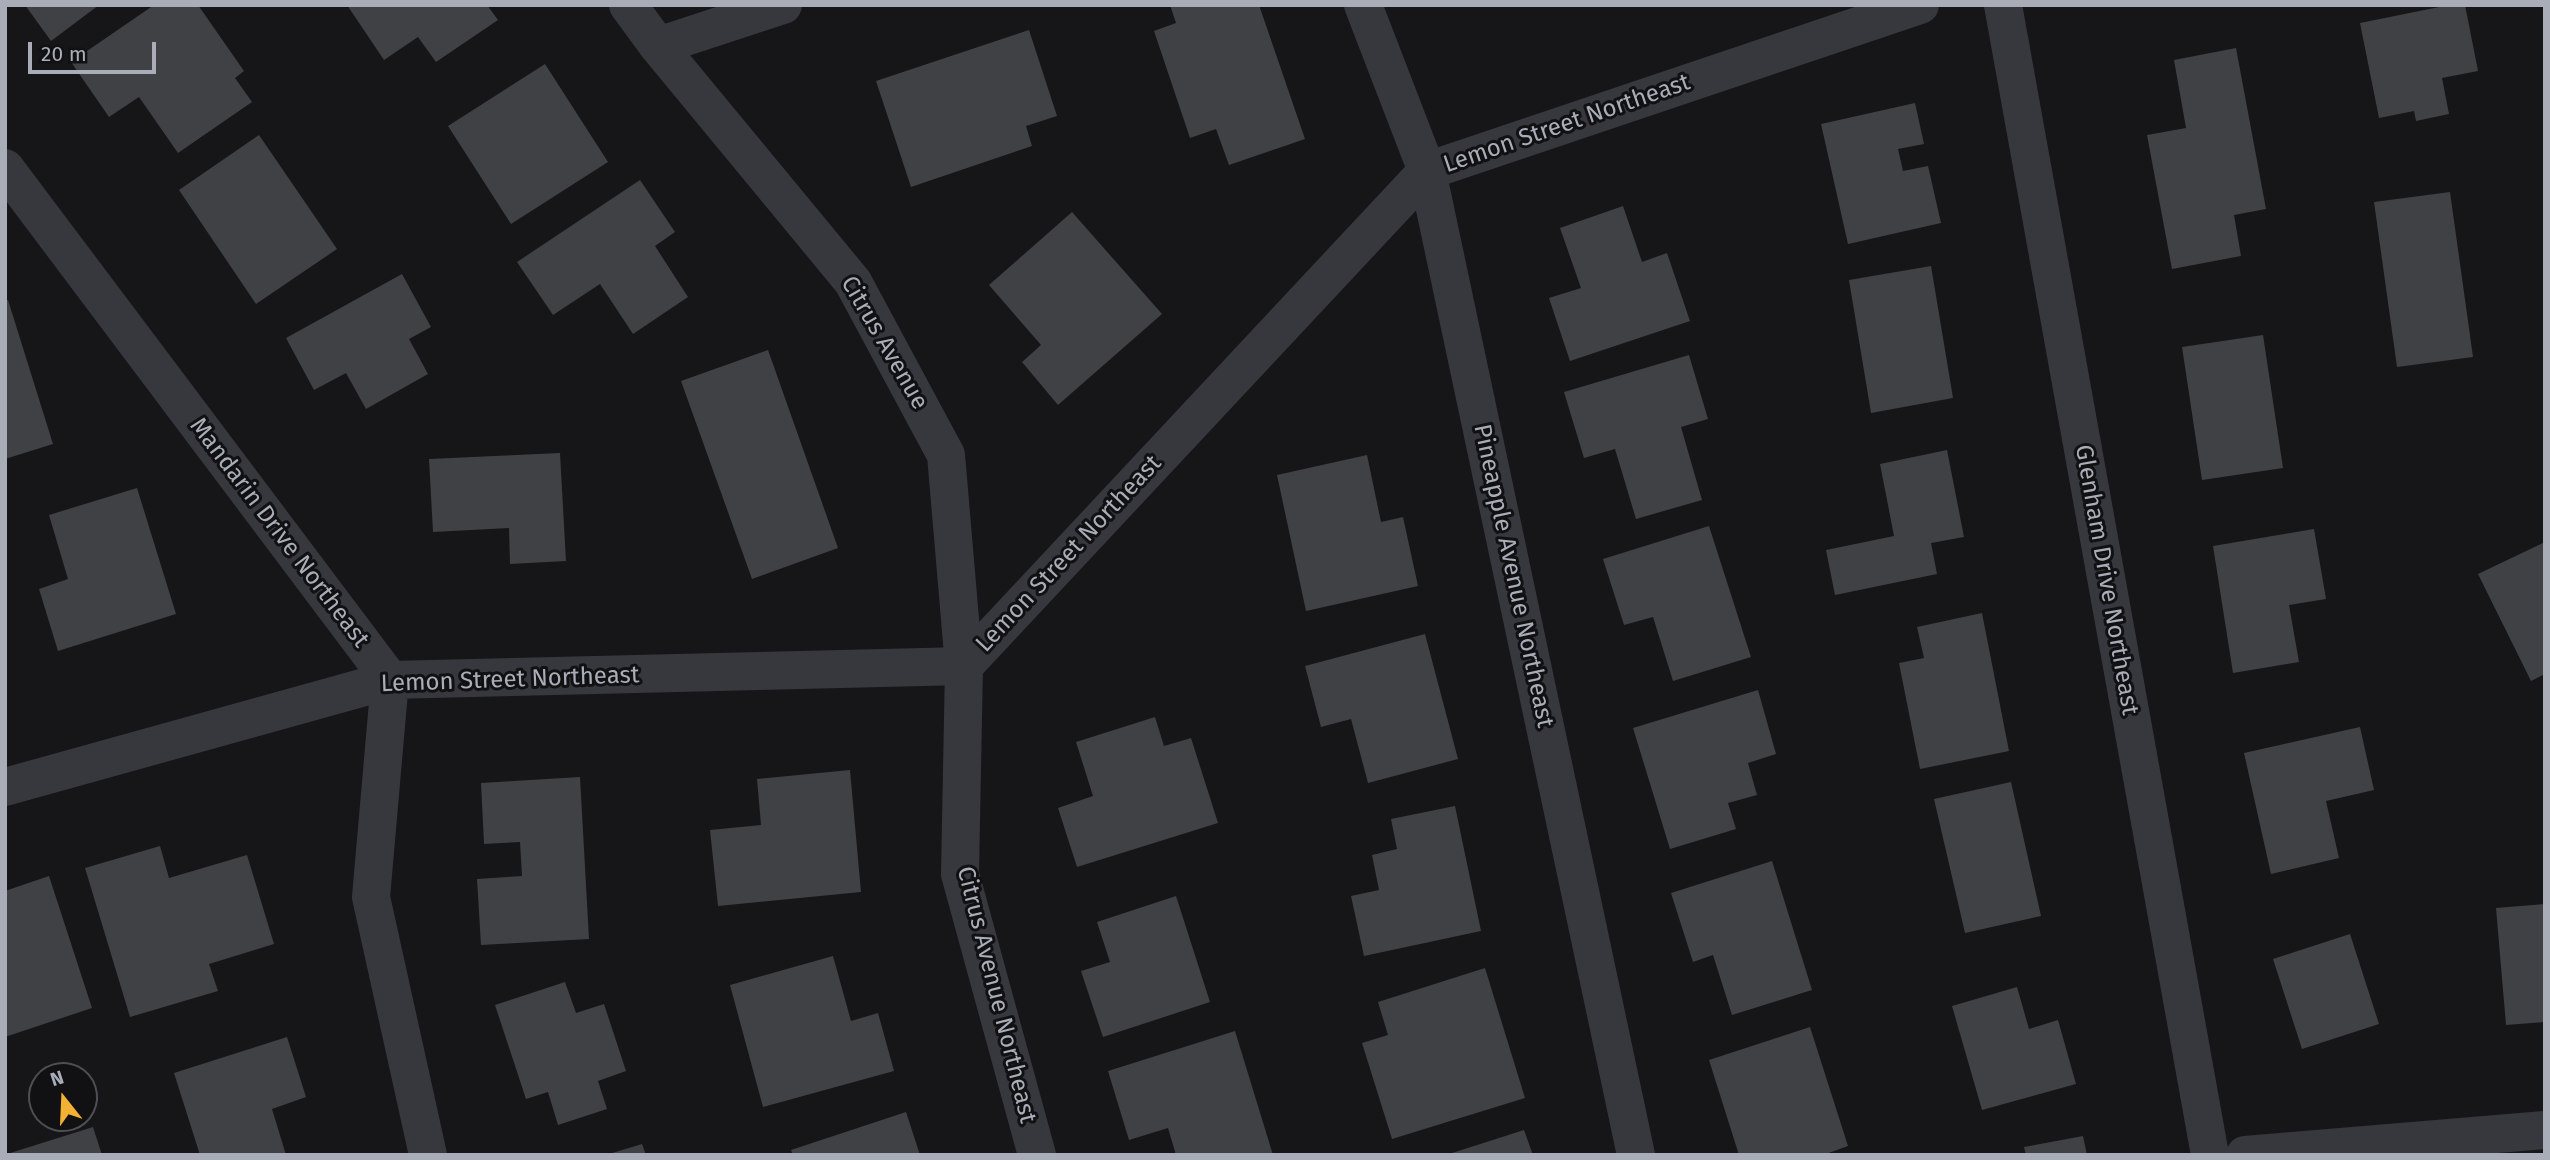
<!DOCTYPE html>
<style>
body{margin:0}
#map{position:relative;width:2550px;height:1160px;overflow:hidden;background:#161618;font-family:"Fira Sans",sans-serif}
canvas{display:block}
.frame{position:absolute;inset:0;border:7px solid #a8adb8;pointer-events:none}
.north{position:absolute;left:28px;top:1062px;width:70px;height:70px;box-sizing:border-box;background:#111113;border:2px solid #4d4f55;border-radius:50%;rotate:342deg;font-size:19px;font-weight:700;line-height:28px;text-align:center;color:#a8adb8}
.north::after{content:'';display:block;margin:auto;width:24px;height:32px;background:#f2b134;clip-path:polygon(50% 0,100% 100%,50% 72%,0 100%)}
.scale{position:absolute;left:28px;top:42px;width:128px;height:32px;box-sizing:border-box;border:4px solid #a8adb8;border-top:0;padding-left:9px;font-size:21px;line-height:24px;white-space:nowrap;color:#a8adb8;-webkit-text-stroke:5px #111113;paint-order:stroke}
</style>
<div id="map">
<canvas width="2550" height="1160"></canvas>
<div class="frame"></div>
<div class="north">N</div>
<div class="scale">20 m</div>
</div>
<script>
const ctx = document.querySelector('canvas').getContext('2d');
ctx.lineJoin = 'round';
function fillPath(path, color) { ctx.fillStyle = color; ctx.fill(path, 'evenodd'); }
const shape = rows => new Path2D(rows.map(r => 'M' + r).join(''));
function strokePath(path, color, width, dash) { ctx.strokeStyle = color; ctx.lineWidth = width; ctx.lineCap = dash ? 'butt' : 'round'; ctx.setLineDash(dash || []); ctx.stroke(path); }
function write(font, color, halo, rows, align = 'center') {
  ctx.font = font + ' "Fira Sans",sans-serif'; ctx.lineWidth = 6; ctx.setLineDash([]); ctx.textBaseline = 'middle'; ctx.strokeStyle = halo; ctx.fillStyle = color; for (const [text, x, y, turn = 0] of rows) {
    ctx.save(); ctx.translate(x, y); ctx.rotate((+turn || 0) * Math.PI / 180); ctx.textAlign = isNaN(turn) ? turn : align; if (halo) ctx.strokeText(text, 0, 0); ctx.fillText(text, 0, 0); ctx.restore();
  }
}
fillPath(shape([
 [25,5,99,5,51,41],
 [154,5,198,5,244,71,235,78,252,102,178,153,139,97,109,117,71,62],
 [347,5,487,5,498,20,436,62,418,37,384,60],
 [1170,5,1259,5,1305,139,1229,165,1216,129,1190,138,1154,31,1176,23],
 [2449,5,2465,5,2478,71,2442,78,2449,114,2416,121,2414,111,2379,118,2360,23],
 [1029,30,1057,116,1026,126,1032,146,911,187,876,81],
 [2236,48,2266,209,2234,215,2241,256,2172,269,2147,135,2186,128,2174,60],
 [545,64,608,162,511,224,448,126],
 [1915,103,1924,144,1898,149,1903,171,1928,166,1941,223,1848,244,1821,124],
 [259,135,337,249,256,304,179,190],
 [640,180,675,232,655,246,688,297,633,334,600,284,553,315,517,262],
 [2450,192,2473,357,2397,367,2374,202],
 [1623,206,1642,262,1667,253,1690,321,1570,361,1549,298,1581,288,1560,228],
 [1072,212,1162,314,1058,405,1022,362,1041,345,989,285],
 [1931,266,1953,398,1871,413,1849,280],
 [402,274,431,327,409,339,428,374,366,409,346,373,314,390,286,338],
 [8,300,53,444,5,459,5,301],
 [2263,335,2283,468,2202,480,2182,347],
 [768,350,838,548,752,579,681,381],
 [1689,355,1708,419,1681,427,1702,500,1636,519,1615,449,1584,458,1564,392],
 [1947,450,1964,537,1931,543,1937,574,1835,595,1826,550,1894,536,1880,464],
 [560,453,566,561,510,564,509,528,433,532,429,459],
 [1367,455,1381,522,1403,517,1418,586,1306,611,1277,475],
 [137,488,176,614,58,651,39,589,68,579,49,515],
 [1709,526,1751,657,1673,681,1653,617,1624,625,1603,559],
 [2314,529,2326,599,2289,605,2299,662,2233,673,2213,546],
 [2545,542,2545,674,2531,681,2478,574],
 [1982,613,2009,751,1920,769,1899,663,1924,658,1917,627],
 [1425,634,1458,759,1368,783,1351,719,1321,727,1305,666],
 [1758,690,1776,754,1748,763,1757,795,1728,803,1736,829,1670,849,1633,728],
 [1155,717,1164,746,1191,738,1218,823,1077,867,1058,808,1093,796,1076,742],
 [2360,727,2374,790,2326,801,2339,858,2271,874,2244,753],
 [850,770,861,892,718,906,710,830,761,825,757,779],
 [580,777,589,939,481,945,477,879,522,876,520,842,484,844,481,783],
 [2011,782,2041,916,1965,933,1934,799],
 [1455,806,1481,931,1364,956,1351,896,1379,890,1372,855,1397,849,1391,819],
 [160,846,169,878,247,855,274,944,209,964,218,991,130,1017,85,868],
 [1772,861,1812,990,1732,1015,1713,955,1693,962,1671,893],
 [49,876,92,1008,5,1037,5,891],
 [1176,896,1210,1002,1103,1037,1081,971,1110,962,1097,922],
 [2545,904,2545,1022,2506,1025,2496,908],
 [2350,934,2379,1024,2302,1049,2273,959],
 [833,956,851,1021,878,1013,894,1071,763,1107,730,985],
 [1485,968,1525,1098,1392,1139,1362,1043,1388,1035,1378,1002],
 [565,982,576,1013,604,1004,626,1071,598,1081,607,1109,558,1125,548,1092,526,1099,495,1005],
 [2017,987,2029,1029,2058,1020,2076,1084,1982,1110,1952,1006],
 [1810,1027,1848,1146,1823,1155,1739,1155,1709,1060],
 [1235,1031,1273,1155,1176,1155,1168,1128,1129,1140,1108,1071],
 [287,1037,306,1097,272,1109,286,1155,200,1155,174,1073],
 [906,1112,920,1155,793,1155,791,1150],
 [93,1127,102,1155,7,1155,7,1154],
 [1524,1130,1533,1155,1449,1155,1449,1154],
 [2083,1136,2087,1155,2026,1155,2024,1147],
 [642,1144,646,1155,609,1155,609,1154]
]), '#404145');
strokePath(shape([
 [628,5,658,46,853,282,946,455,964,666,960,874,1037,1155],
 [1363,5,1427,171,1636,1155],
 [2003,5,2210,1155],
 [658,46,783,5],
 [5,168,390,680,371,897,428,1155],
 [5,787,390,680,964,666,1427,171,1920,5],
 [2245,1155,2545,1130]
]), '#37383d', 38);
write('24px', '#a8adb8', '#111113', [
 ["Lemon Street Northeast",1567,124,-19],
 ["Citrus Avenue",884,343,60],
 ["Mandarin Drive Northeast",279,533,53],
 ["Lemon Street Northeast",1069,554,-47],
 ["Pineapple Avenue Northeast",1513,576,78],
 ["Glenham Drive Northeast",2106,580,80],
 ["Lemon Street Northeast",510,680,-2],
 ["Citrus Avenue Northeast",996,995,76]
]);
</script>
